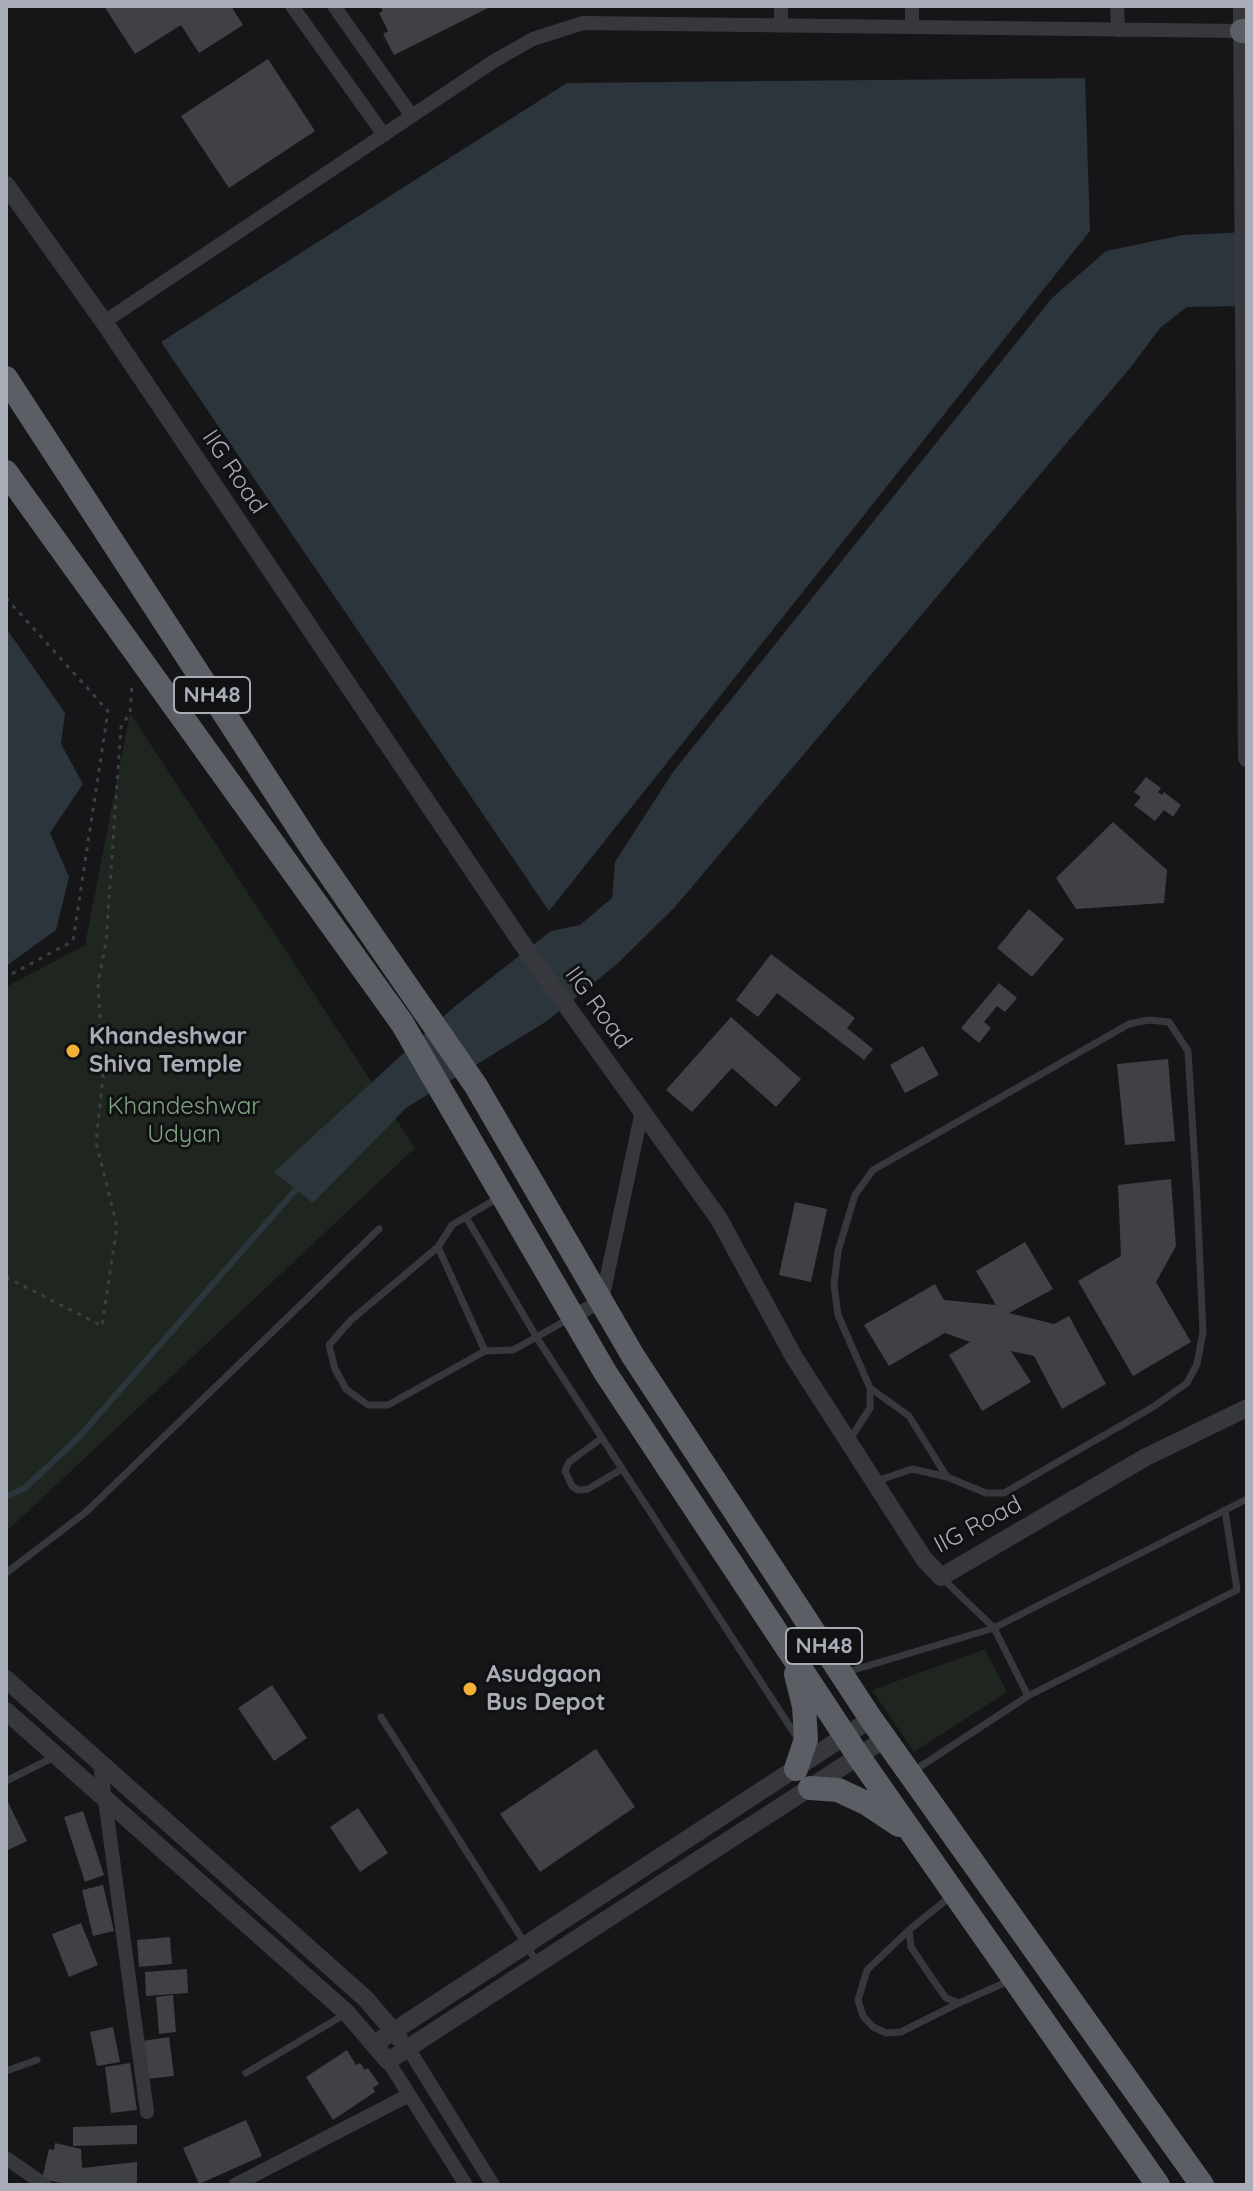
<!DOCTYPE html>
<style>
body{margin:0}
#map{position:relative;width:1253px;height:2191px;overflow:hidden;background:#161618;font-family:Quicksand,sans-serif}
canvas{display:block}
.frame{position:absolute;inset:0;border:8px solid #a8adb8;pointer-events:none}
</style>
<div id="map">
<canvas width="1253" height="2191"></canvas>
<div class="frame"></div>
</div>
<script>
const ctx = document.querySelector('canvas').getContext('2d');
ctx.lineJoin = 'round';
function fillPath(path, color) { ctx.fillStyle = color; ctx.fill(path, 'evenodd'); }
const shape = rows => new Path2D(rows.map(r => 'M' + r).join(''));
function strokePath(path, color, width, dash) { ctx.strokeStyle = color; ctx.lineWidth = width; ctx.lineCap = dash ? 'butt' : 'round'; ctx.setLineDash(dash || []); ctx.stroke(path); }
function write(font, color, halo, rows, align = 'center') {
  ctx.font = font + ' Quicksand,sans-serif'; ctx.lineWidth = 6; ctx.setLineDash([]); ctx.textBaseline = 'middle'; ctx.strokeStyle = halo; ctx.fillStyle = color; for (const [text, x, y, turn = 0] of rows) {
    ctx.save(); ctx.translate(x, y); ctx.rotate((+turn || 0) * Math.PI / 180); ctx.textAlign = isNaN(turn) ? turn : align; if (halo) ctx.strokeText(text, 0, 0); ctx.fillText(text, 0, 0); ctx.restore();
  }
}
fillPath(shape([
 [130,713,415,1148,6,1532,6,987,85,945],
 [985,1649,1007,1692,914,1752,872,1690]
]), '#1e261f');
fillPath(shape([
 [1085,78,1090,231,549,911,161,342,567,83],
 [1247,232,1247,306,1187,307,1160,328,1130,368,674,908,617,964,547,1021,406,1108,313,1203,274,1172,454,1007,551,931,580,925,612,898,615,862,673,772,1052,298,1106,251,1183,235],
 [6,628,65,713,61,744,83,784,50,833,69,877,56,930,6,966]
]), '#2c353c');
strokePath(shape([
 [6,1497,25,1488,78,1438,299,1186]
]), '#2c353c', 6);
fillPath(shape([
 [104,6,231,6,243,25,199,53,181,25,135,54],
 [380,6,492,6,394,55,383,34,388,31,379,13,383,11],
 [268,59,315,131,229,188,181,116],
 [1146,777,1161,788,1158,792,1162,795,1164,792,1181,805,1173,817,1164,810,1155,821,1134,805,1141,797,1134,792],
 [1113,822,1167,870,1164,903,1076,909,1056,878],
 [1029,909,1064,939,1032,977,997,948],
 [771,954,855,1018,847,1028,873,1049,864,1060,777,993,758,1017,736,1000],
 [999,983,1017,998,1005,1012,997,1006,984,1022,991,1028,979,1043,961,1028],
 [731,1017,801,1079,776,1107,732,1068,692,1112,666,1090],
 [923,1046,939,1075,905,1093,890,1065],
 [1168,1059,1175,1141,1125,1145,1117,1064],
 [1171,1179,1176,1246,1156,1282,1191,1342,1133,1376,1078,1281,1121,1256,1118,1185],
 [795,1202,827,1209,811,1282,779,1275],
 [1025,1242,1053,1289,1009,1313,1054,1324,1069,1316,1106,1384,1062,1409,1034,1356,1011,1351,1031,1382,982,1411,949,1355,970,1342,945,1333,889,1366,864,1325,935,1284,944,1300,996,1305,976,1271],
 [272,1685,307,1738,274,1761,238,1708],
 [596,1749,635,1807,540,1872,500,1814],
 [8,1802,27,1841,6,1851,6,1803],
 [358,1808,388,1853,360,1872,330,1827],
 [83,1811,104,1875,85,1882,64,1817],
 [103,1885,114,1931,93,1936,82,1890],
 [81,1923,98,1965,69,1977,52,1934],
 [170,1937,172,1964,139,1967,137,1940],
 [187,1969,188,1993,146,1996,145,1972],
 [173,1995,176,2032,159,2034,156,1997],
 [113,2027,120,2062,97,2066,90,2032],
 [169,2037,174,2076,147,2079,142,2041],
 [347,2050,356,2065,360,2063,365,2070,368,2068,379,2084,373,2088,375,2092,333,2120,306,2077],
 [130,2063,137,2110,111,2113,105,2067],
 [246,2120,262,2156,199,2184,183,2148],
 [137,2125,137,2144,73,2146,73,2127],
 [55,2143,81,2149,82,2168,137,2162,137,2185,70,2185,42,2179,49,2149,54,2150]
]), '#404145');
strokePath(shape([
 [6,598,108,711,73,941,6,977],
 [6,1277,102,1326,117,1226,96,1142,103,1076,98,983,106,942,121,727,130,713,132,686]
]), '#3d3f44', 3, [4, 6]);
strokePath(shape([
 [498,1198,452,1225,438,1247,485,1351,513,1350,567,1320],
 [466,1217,537,1338,798,1739],
 [438,1247,351,1320,329,1345,335,1369,346,1389,368,1405,388,1405,485,1351],
 [870,1388,909,1416,947,1477],
 [602,1438,569,1462,565,1471,572,1486,578,1490,588,1489,622,1469],
 [849,1441,870,1408,870,1388,838,1315,834,1285,838,1251,855,1195,873,1170,1129,1024,1149,1020,1169,1022,1188,1051,1197,1198,1203,1332,1197,1364,1187,1383,1153,1407,1004,1493,986,1493,947,1477,912,1469,874,1482],
 [6,1573,86,1512,379,1229],
 [941,1577,994,1628,1028,1696],
 [847,1672,994,1628,1247,1499],
 [381,1717,538,1964],
 [912,1772,1028,1696,1237,1590,1225,1510],
 [6,1781,54,1757],
 [950,1897,909,1930,911,1947,931,1977,946,1998,959,2003,1011,1980],
 [909,1930,867,1970,858,2000,863,2016,873,2027,886,2033,901,2032,959,2003],
 [6,2071,37,2060],
 [246,2073,347,2013]
]), '#37383d', 7);
strokePath(shape([
 [292,6,384,135],
 [334,6,412,116],
 [781,6,781,26],
 [912,6,912,27],
 [1117,6,1118,30],
 [104,322,494,61,533,39,583,23,1242,31],
 [573,1317,602,1300,642,1111],
 [100,1763,147,2112],
 [408,2048,493,2185],
 [388,2061,466,2185],
 [6,2158,45,2185],
 [235,2185,409,2095]
]), '#37383d', 14);
strokePath(shape([
 [1242,6,1247,758],
 [6,185,104,322,521,942,719,1219,794,1357,924,1559,941,1577,1146,1457,1247,1408],
 [6,1679,366,1999,399,2038],
 [6,1711,347,2013,388,2061,885,1739],
 [374,2044,871,1719]
]), '#37383d', 18);
strokePath(shape([
 [1242,31,1247,31],
 [6,378,313,850,476,1086,633,1356,871,1719,1202,2185],
 [6,472,402,1023,605,1372,859,1757,1158,2185],
 [796,1769,806,1739,804,1706,796,1674],
 [810,1788,838,1790,866,1803,899,1825]
]), '#5b5e65', 24);
for (const [x, y, r, color] of [
 [73,1051,8,"#f2b134"],
 [470,1689,8,"#f2b134"]
]) { const dot = new Path2D(); dot.arc(x, y, r, 0, 2 * Math.PI); ctx.fillStyle = color; ctx.fill(dot); strokePath(dot, '#111113', 3); }
for (const [x, y, w] of [
 [212,695,76],
 [824,1646,76]
]) { const box = new Path2D(); box.roundRect(x - w / 2, y - 18, w, 36, 6); ctx.fillStyle = '#111113'; ctx.fill(box); strokePath(box, '#a8adb8', 2); }
write('bold 22px', '#a8adb8', null, [
 ["NH48",212,695],
 ["NH48",824,1646]
]);
write('24px', '#a8adb8', '#111113', [
 ["IIG Road",234,472,56],
 ["IIG Road",598,1008,54],
 ["IIG Road",978,1525,-28]
]);
write('bold 24px', '#a8adb8', '#111113', [
 ["Khandeshwar",89,1037],
 ["Shiva Temple",89,1065],
 ["Asudgaon",486,1675],
 ["Bus Depot",486,1703]
], 'left');
write('24px', '#7fa381', '#111113', [
 ["Khandeshwar",184,1107],
 ["Udyan",184,1135]
]);
</script>
